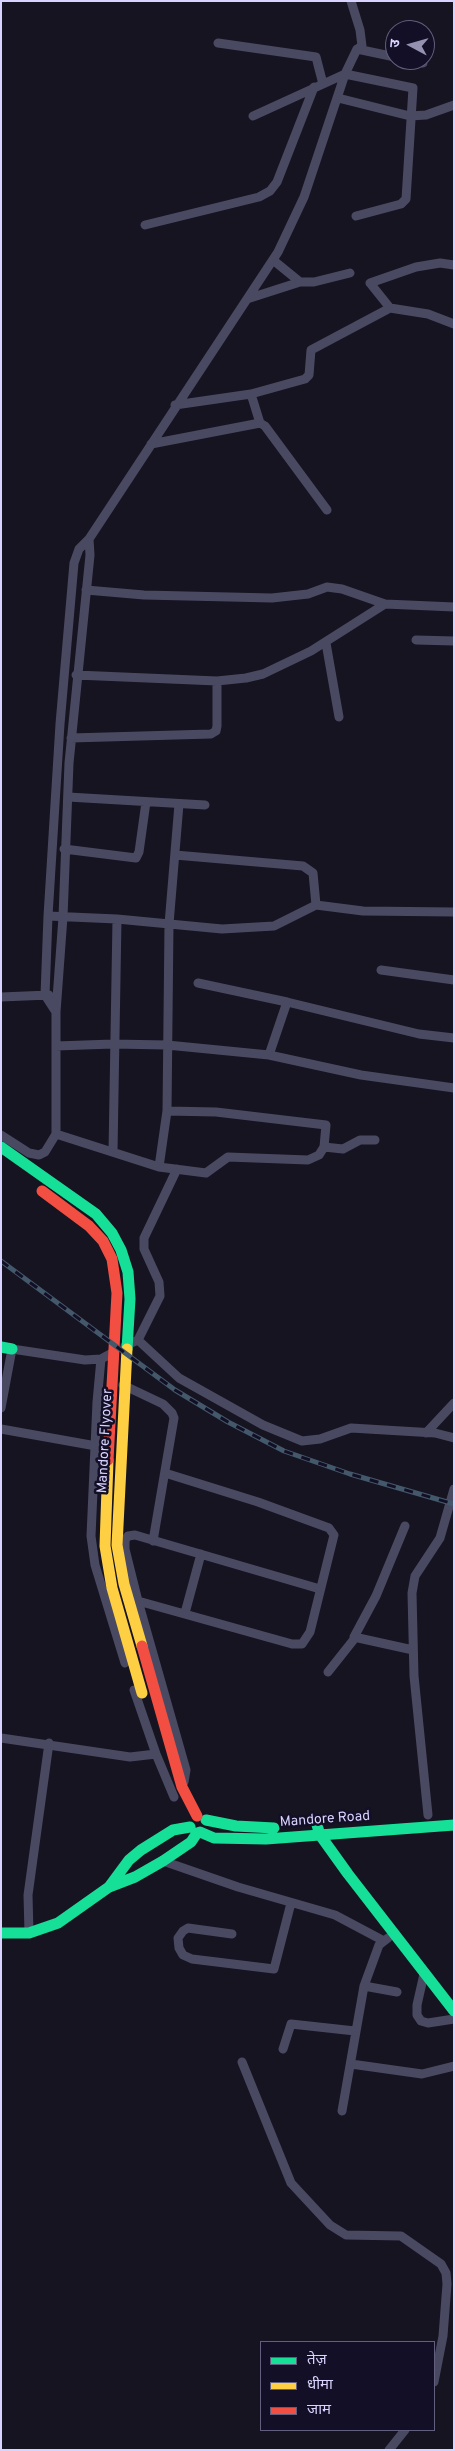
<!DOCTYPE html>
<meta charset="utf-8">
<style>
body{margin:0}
#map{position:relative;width:455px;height:2451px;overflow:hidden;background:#161421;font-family:Overpass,"Noto Sans Devanagari",sans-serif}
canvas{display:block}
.frame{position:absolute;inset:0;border:2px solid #d9d4ff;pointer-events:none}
.legend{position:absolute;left:260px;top:2341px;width:175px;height:90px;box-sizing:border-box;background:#130f26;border:1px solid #625e7d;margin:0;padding:6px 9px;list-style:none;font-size:15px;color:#d9d4ff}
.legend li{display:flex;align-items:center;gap:10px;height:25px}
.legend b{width:25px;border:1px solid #625e7d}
.north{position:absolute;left:385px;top:20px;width:50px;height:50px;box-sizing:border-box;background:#130f26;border:1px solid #625e7d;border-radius:50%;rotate:276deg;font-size:14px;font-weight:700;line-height:20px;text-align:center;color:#d9d4ff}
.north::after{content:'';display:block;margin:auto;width:18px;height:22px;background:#9591b1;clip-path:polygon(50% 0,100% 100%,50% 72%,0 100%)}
</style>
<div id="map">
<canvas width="455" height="2451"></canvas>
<div class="frame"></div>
<ul class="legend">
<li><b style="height:6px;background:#16e098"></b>तेज़</li>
<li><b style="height:6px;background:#ffcf43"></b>धीमा</li>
<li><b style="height:6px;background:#f24e42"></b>जाम</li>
</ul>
<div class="north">उ</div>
</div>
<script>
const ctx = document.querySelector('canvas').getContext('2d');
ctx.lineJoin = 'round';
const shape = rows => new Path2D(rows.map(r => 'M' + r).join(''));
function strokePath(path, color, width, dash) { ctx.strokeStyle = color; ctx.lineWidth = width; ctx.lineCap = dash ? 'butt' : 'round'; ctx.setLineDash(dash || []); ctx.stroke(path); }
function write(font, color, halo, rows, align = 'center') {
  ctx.font = font + ' Overpass,sans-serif'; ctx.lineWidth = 5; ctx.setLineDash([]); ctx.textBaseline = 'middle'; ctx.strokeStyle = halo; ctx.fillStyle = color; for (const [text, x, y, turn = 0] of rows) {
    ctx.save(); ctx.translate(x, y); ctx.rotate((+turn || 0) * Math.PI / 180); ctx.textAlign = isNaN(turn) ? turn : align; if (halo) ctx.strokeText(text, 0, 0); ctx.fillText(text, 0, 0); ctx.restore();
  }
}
strokePath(shape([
 [218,43,316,57,323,84],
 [357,49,395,57],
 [408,60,423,63],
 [338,98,410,116,426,115,454,105],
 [253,116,345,74,413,88,406,199,401,204,356,216],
 [145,225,259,197,270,191,277,182,314,87],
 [273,260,300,282,314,282,350,273],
 [454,265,440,263,416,267,370,283,390,308,428,314,454,324],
 [247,299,300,282],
 [251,394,260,423],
 [175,405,251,394,305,379,309,375,311,350,390,308],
 [151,444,260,423,265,426,327,510],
 [86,590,144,595,272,598,308,594,327,587,342,589,385,604,454,607],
 [416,640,454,641],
 [326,643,339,717],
 [76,675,217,681,246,678,263,674,311,651,385,604],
 [71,738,211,734,216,731,217,726,217,681],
 [68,797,205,805],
 [64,849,136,858,139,852,146,802],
 [175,855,303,866,313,873,316,905],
 [48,916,117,919,222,929,274,926,316,905,363,911,454,912],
 [381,970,454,980],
 [198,983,287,1002],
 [1,997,49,995],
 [56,1012,45,995,48,916,60,724,74,563,79,549,89,539,278,252,304,197,345,74,357,49,362,46,360,30,351,1],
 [56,1046,113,1044,167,1045,269,1055,361,1075,454,1088],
 [269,1055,287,1002,419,1034,454,1038],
 [167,1111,169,924,179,804],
 [56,1134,159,1167,206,1173,228,1157,308,1160,319,1155,324,1147,326,1125,216,1112,167,1111,159,1167],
 [1,1135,29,1153,39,1155,45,1152,56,1134,56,1012,63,917,69,763,90,555,89,539],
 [324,1147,343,1149,360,1140,375,1140],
 [113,1152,117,919],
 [138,1340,160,1296,159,1282,144,1249,144,1238,177,1169],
 [125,1346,138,1340,179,1378,263,1425,302,1441,320,1439,351,1428,435,1433,454,1438],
 [101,1359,97,1402,91,1536,95,1565,125,1663],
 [123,1385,163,1404,172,1413,174,1418,153,1541],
 [1,1408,12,1349,85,1360,101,1359,114,1352],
 [1,1429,96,1446],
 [426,1433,454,1403],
 [405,1526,376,1596,354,1637,413,1650],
 [138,1601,292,1644,302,1644,310,1632,334,1535,329,1528,258,1502,165,1473],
 [185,1613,201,1554],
 [328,1672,355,1638],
 [134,1690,156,1754,174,1797],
 [1,1738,130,1757,156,1754],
 [184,1782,186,1770,138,1601,125,1549,125,1540,128,1536,135,1535,320,1589],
 [428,1815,414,1676,412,1593,415,1576,440,1538,454,1489],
 [163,1861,238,1887,335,1915,384,1941],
 [29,1933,28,1895,49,1743],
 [232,1934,188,1928,183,1931,178,1938,179,1948,183,1955,192,1959,274,1969,291,1903],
 [424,1974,417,2005,417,2015,421,2021,428,2023,454,2019],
 [364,1986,379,1945,388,1938],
 [283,2049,291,2024,355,2031],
 [242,2062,291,2183,330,2225,346,2235,401,2236,441,2264,446,2273,447,2284,443,2336,434,2382],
 [351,2064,422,2074,454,2066],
 [342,2111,364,1986,397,1992],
 [389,2450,405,2430]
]), '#4a4962', 9);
strokePath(shape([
 [1,1147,96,1214,112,1233,121,1250,128,1272,130,1299,127,1349],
 [1,1347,12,1349],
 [206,1820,236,1826,274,1828],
 [317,1825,320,1835,348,1874,454,2011],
 [200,1832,214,1838,266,1839,454,1825],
 [109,1887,129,1860,141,1850,173,1830,190,1827],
 [1,1933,29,1933,58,1923,109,1887,135,1877,163,1861,191,1842,197,1833]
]), '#16e098', 11);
strokePath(shape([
 [127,1349,117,1545,124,1584,142,1646],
 [108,1460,105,1546,112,1588,142,1693]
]), '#ffcf43', 11);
strokePath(shape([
 [42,1191,89,1226,103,1241,112,1259,117,1293,108,1460],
 [142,1646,182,1787,197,1816]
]), '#f24e42', 11);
const rail = shape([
 [1,1261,175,1390,228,1422,284,1451,350,1474,454,1504]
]);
strokePath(rail, '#43596b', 5);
strokePath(rail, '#130f26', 3, [9]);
write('14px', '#d9d4ff', '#130f26', [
 ["Mandore Flyover",106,1441,-87],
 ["Mandore Road",325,1820,-4]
]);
</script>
